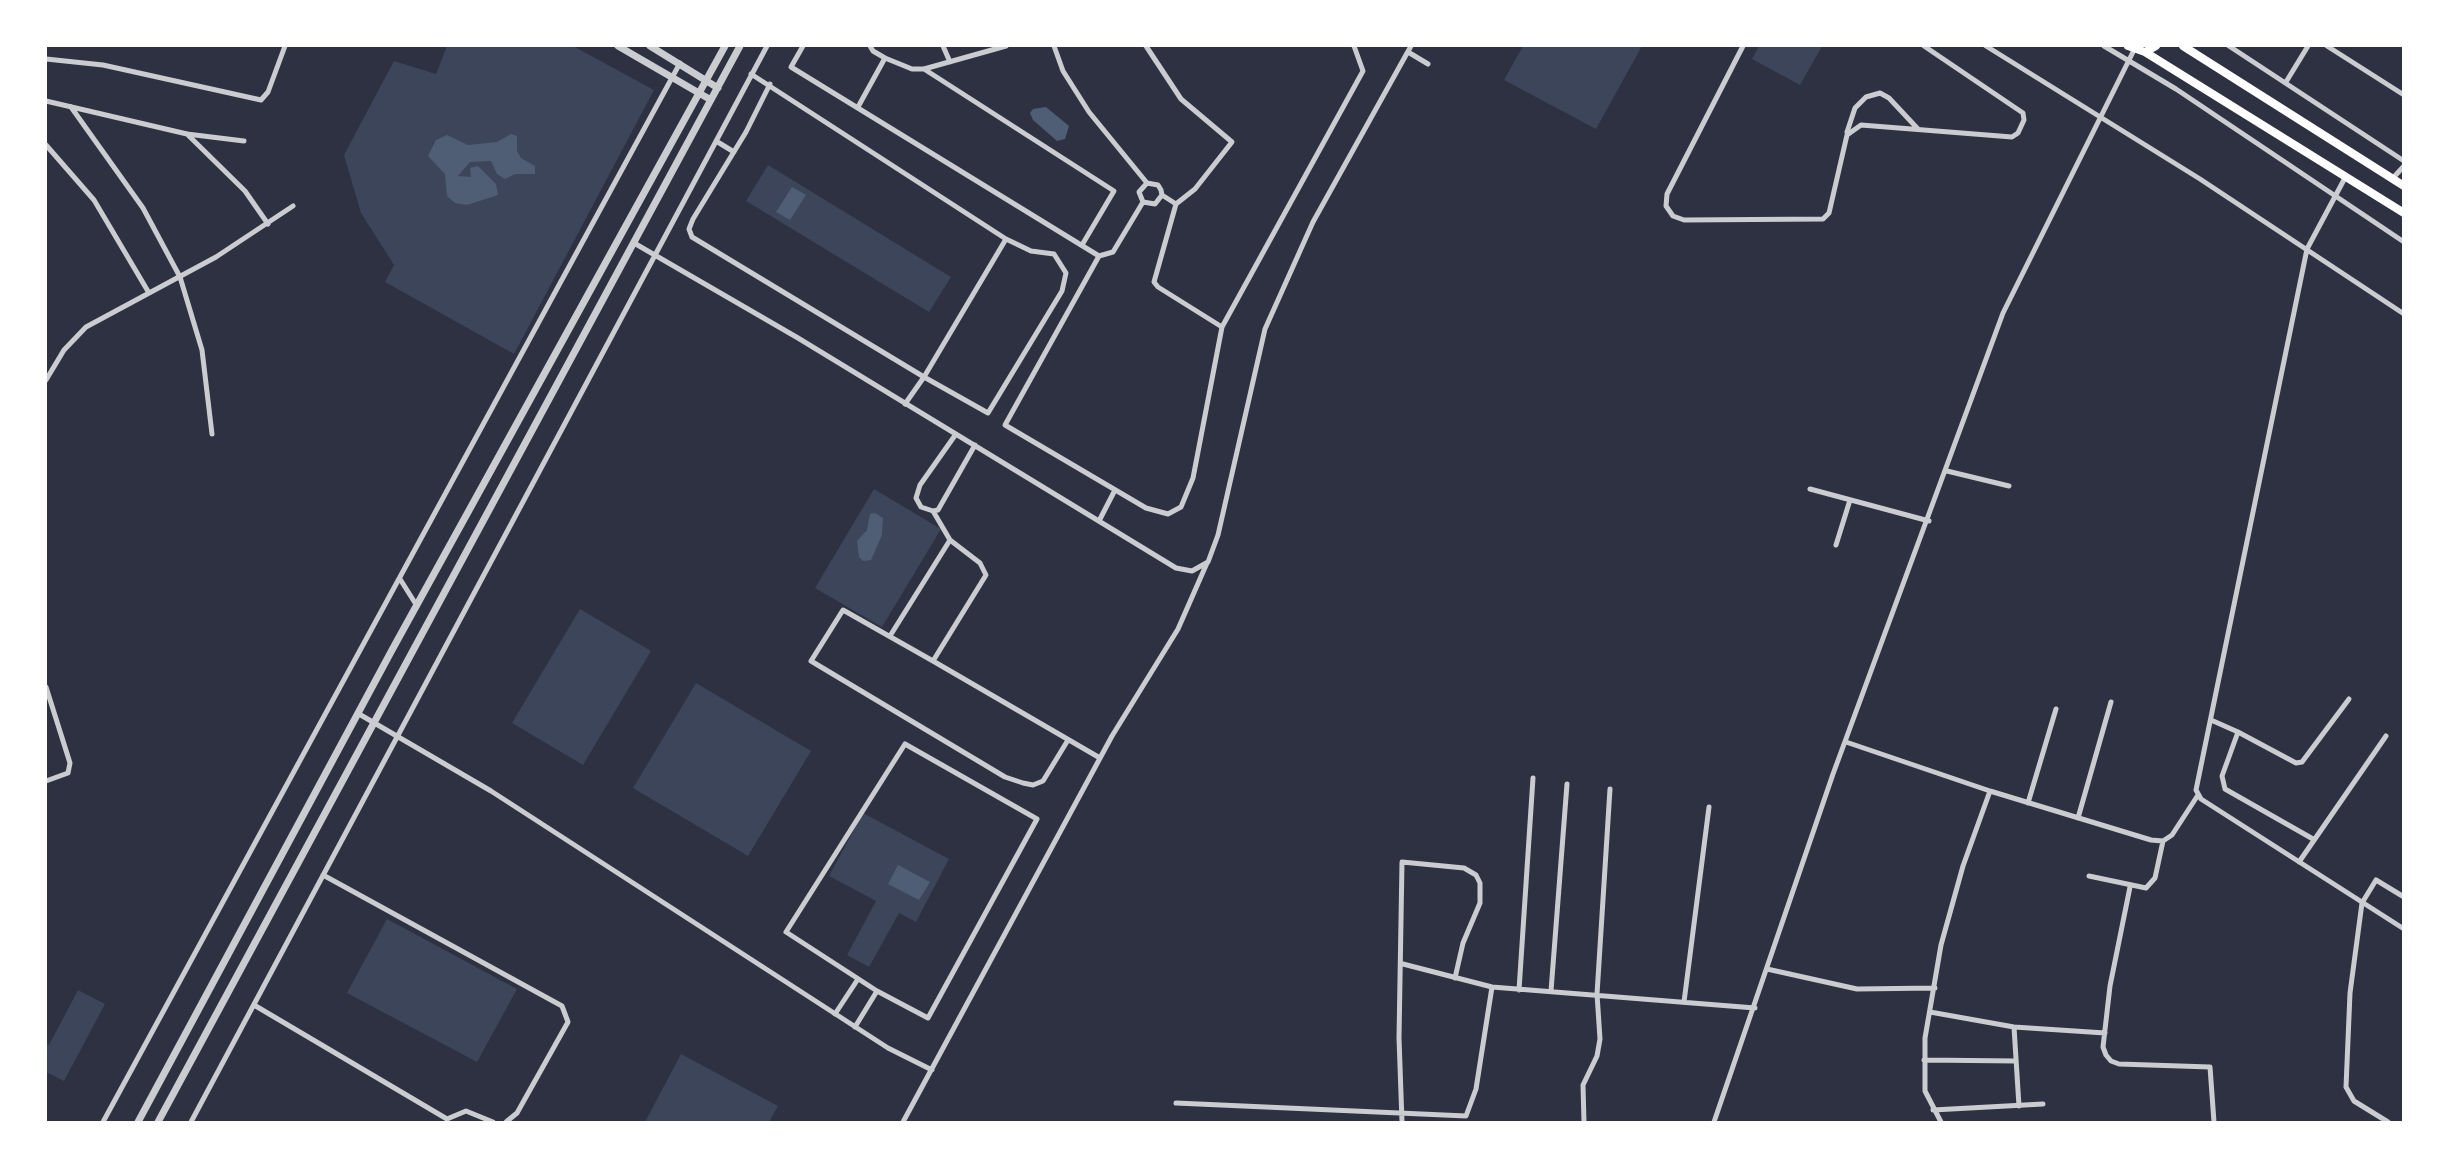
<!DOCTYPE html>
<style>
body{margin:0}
#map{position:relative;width:2449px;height:1168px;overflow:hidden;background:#2d3142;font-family:Commissioner,sans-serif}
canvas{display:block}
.frame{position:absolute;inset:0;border:47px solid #fff;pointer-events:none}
</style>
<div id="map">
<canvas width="2449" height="1168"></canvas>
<div class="frame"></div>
</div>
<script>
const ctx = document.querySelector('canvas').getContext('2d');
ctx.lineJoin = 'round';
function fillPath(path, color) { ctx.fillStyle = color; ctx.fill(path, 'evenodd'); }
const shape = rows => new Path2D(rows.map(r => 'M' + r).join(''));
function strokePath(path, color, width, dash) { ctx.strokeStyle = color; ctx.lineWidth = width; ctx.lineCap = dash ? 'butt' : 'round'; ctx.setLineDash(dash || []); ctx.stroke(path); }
fillPath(shape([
 [447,46,573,46,654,90,514,354,385,282,394,265,361,213,344,155,394,61,436,74],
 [1523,46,1642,46,1596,129,1504,80],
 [1759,46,1822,46,1800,85,1752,59],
 [768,165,951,277,929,312,746,201],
 [874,489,941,529,882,627,815,588],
 [580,609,651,651,583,765,512,723],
 [696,683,811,751,748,856,633,788],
 [863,813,949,859,916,922,899,913,869,967,847,955,876,901,829,876],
 [387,919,517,989,477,1062,347,993],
 [78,990,105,1004,64,1081,46,1072,46,1044,49,1045],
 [681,1054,778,1106,769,1122,645,1122]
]), '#3c4559');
fillPath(shape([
 [1046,107,1069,126,1065,139,1057,141,1033,120,1030,113,1033,109],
 [511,134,517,136,517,151,521,158,535,166,535,174,515,174,505,179,497,174,491,161,470,162,458,176,471,177,470,168,478,166,496,184,498,195,467,205,455,203,447,196,445,174,428,156,436,140,447,135,468,145,497,142],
 [792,187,806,195,790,220,776,212],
 [875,513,883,518,882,535,871,560,863,561,859,557,857,541,867,530,870,514],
 [898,865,930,882,919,900,888,884]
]), '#4f5d75');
strokePath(shape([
 [803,46,791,67,1099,256,1113,252,1143,202],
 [943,46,950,62],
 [1054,46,1063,71,1089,112,1147,183,1158,185,1161,190,1162,195,1155,204,1143,202],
 [1146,46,1181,99,1232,142,1195,189,1176,204,1162,195],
 [1743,46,1667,194,1666,206,1673,216,1684,220,1823,219,1829,213,1847,135,1861,125,2012,137,2018,133,2024,120,2023,113,1924,46],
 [1986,46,2200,179,2404,314],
 [2104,46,2176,89,2404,242],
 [2229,46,2404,161],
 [2327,46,2404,95],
 [1408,52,1428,64],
 [885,58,912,69,924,69,1006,46],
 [46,59,103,65,261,100,268,92,285,46],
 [924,69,1114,191,1082,245],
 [751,74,1006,239,1031,251,1054,254,1066,273,1062,291,988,413,924,377,905,404],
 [2286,82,2308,46],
 [770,84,746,132,693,219,689,229,692,237,924,377,1006,239],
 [46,101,187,134,244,141],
 [71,107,143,208,180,277,202,350,212,434],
 [858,107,885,58,873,51,870,46],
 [1847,132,1855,108,1866,97,1880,93,1889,98,1918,129],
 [187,134,245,191,268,224],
 [716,141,734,152],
 [46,145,94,200,149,293],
 [2346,176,2307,249,2196,790,2201,799,2404,929],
 [2392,179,2404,166],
 [1143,202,1139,192,1147,183],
 [1176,204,1154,282,1158,287,1222,327,1363,71,1354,46],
 [634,243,798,338,1176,568,1192,571,1208,562,1218,535,1265,329,1313,222,1411,46],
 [1099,256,1005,425,1146,508,1168,514,1181,507,1193,478,1222,327],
 [46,380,64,350,86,327,216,257,293,206],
 [956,434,920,485,916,498,921,507,933,511,938,510,975,445],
 [1947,471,2009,486],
 [1810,489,1929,521],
 [933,511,950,540,980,563,986,575,933,661,1100,758],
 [1099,521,1115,490],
 [1836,545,1850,500],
 [400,579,417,606],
 [890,636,950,540],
 [933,661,843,610,811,661,1005,777,1023,783,1033,785,1043,781,1068,740],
 [46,687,70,763,68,773,46,781],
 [359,714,491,791,888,1048,932,1070],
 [2211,720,2238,732,2222,776,2225,789,2313,839],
 [2238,732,2296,763,2302,762,2349,699],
 [1846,742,1990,791,2151,840,2163,841,2172,835,2198,795],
 [905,744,1037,819,928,1018,877,991,786,932,905,744],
 [2028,803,2056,709],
 [2078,818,2111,702],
 [2299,862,2386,736],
 [323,875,562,1006,568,1022,517,1113,506,1122],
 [2089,876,2146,888,2155,878,2163,841],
 [2130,887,2110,986,2103,1047,2106,1055,2111,1061,2119,1064,2210,1067,2214,1122],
 [1403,964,1492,987,1755,1008],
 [1767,969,1857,989,1935,988],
 [1519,990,1533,778],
 [1551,991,1567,784],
 [1684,1002,1709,807],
 [254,1005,447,1119,466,1111,493,1122],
 [1930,1012,2014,1027,2105,1033],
 [835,1014,858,979],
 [855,1027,877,991],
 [2014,1027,2019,1106],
 [1924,1060,2016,1061],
 [1176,1103,1466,1116,1476,1089,1492,987],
 [1933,1110,2043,1104],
 [103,1122,680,63],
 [191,1122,767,46],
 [903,1122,1112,736,1178,629,1207,563],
 [1402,1122,1399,1038,1402,862,1464,868,1476,875,1480,883,1480,903,1463,943,1455,978],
 [1584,1122,1583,1085,1597,1056,1600,1039,1597,994,1610,789],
 [1714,1122,1833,774,2003,313,2134,50],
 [1941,1122,1925,1091,1925,1038,1941,945,1963,866,1990,791],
 [2388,1122,2354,1101,2346,1087,2350,993,2362,903,2376,880,2404,897]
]), '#caccd0', 5);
strokePath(shape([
 [618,46,711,100],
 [650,46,718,88],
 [138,1122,392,650,725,46],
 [158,1122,740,46]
]), '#caccd0', 7);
strokePath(shape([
 [2128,46,2145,52,2156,46],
 [2183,46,2404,186],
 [2145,52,2404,213]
]), '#fff', 8);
</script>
